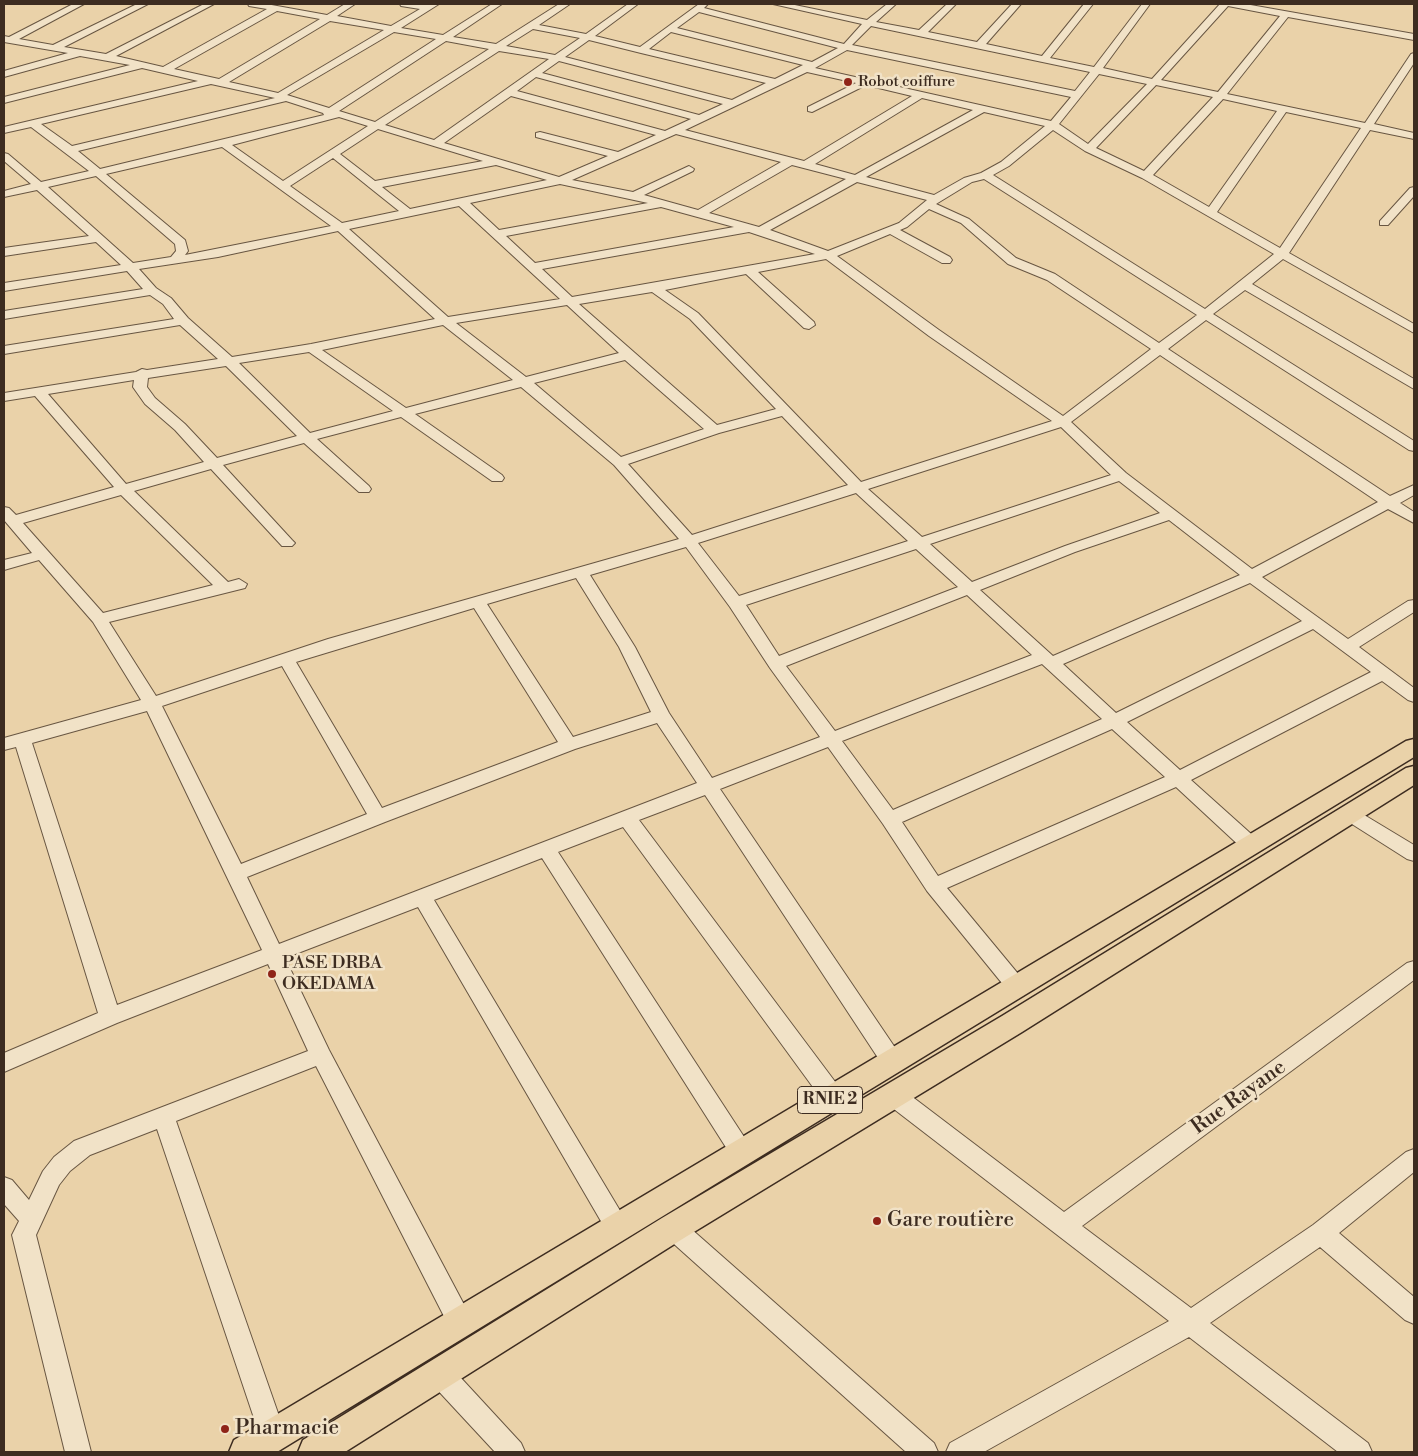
<!DOCTYPE html>
<meta charset="utf-8">
<style>
body{margin:0}
#map{position:relative;width:1418px;height:1456px;overflow:hidden;background:#ead2a9;font-family:"Libre Bodoni",serif}
canvas{display:block}
.frame{position:absolute;inset:0;border:5px solid #3d2c20;pointer-events:none}
</style>
<div id="map">
<canvas width="1418" height="1456"></canvas>
<div class="frame"></div>
</div>
<script>
const ctx = document.querySelector('canvas').getContext('2d');
ctx.lineJoin = 'round';
const shape = rows => new Path2D(rows.map(r => 'M' + r).join(''));
function strokePath(path, color, width, dash) { ctx.strokeStyle = color; ctx.lineWidth = width; ctx.lineCap = dash ? 'butt' : 'round'; ctx.setLineDash(dash || []); ctx.stroke(path); }
function fillPath(path, color) { ctx.fillStyle = color; ctx.fill(path, 'evenodd'); }
function write(font, color, halo, rows, align = 'center') {
  ctx.font = font + ' "Libre Bodoni",serif'; ctx.lineWidth = 5; ctx.setLineDash([]); ctx.textBaseline = 'middle'; ctx.strokeStyle = halo; ctx.fillStyle = color; for (const [text, x, y, turn = 0] of rows) {
    ctx.save(); ctx.translate(x, y); ctx.rotate((+turn || 0) * Math.PI / 180); ctx.textAlign = isNaN(turn) ? turn : align; if (halo) ctx.strokeText(text, 0, 0); ctx.fillText(text, 0, 0); ctx.restore();
  }
}
const minor = shape([
 [73,4,84,4,19,39,53,45,137,4,148,4,64,47,106,54,204,4,214,4,116,56,163,67,267,9,249,6,248,4,266,4,327,15,345,4,355,4,337,16,391,26,420,9,401,6,400,4,439,4,401,28,443,35,492,4,502,4,453,37,496,44,559,4,570,4,539,25,586,34,628,4,638,4,595,36,640,47,699,4,708,4,704,8,844,44,862,24,773,4,790,4,867,20,887,4,896,4,876,22,919,30,947,4,956,4,928,32,977,42,1012,4,1021,4,986,44,1042,56,1084,4,1093,4,1050,58,1094,67,1142,4,1150,4,1103,68,1152,79,1220,4,1245,4,1414,34,1414,40,1288,17,1227,94,1365,123,1411,54,1414,53,1414,63,1374,124,1414,133,1414,139,1370,130,1289,253,1414,324,1414,333,1283,259,1252,284,1414,379,1414,389,1245,290,1213,314,1414,441,1414,451,1409,450,1206,320,1168,349,1390,496,1414,485,1414,495,1400,503,1414,512,1414,523,1388,509,1262,577,1348,639,1408,601,1414,600,1414,612,1359,647,1414,688,1414,702,1408,700,1382,681,1191,780,1259,841,1261,846,1259,851,1252,853,1245,851,1176,787,947,888,1024,981,1027,987,1024,993,1017,995,1010,993,927,891,883,824,828,747,720,789,900,1055,903,1061,900,1067,892,1070,884,1067,705,795,639,820,842,1091,845,1098,842,1105,834,1107,826,1105,623,827,558,852,750,1146,753,1153,750,1160,742,1163,734,1160,542,858,434,900,625,1219,629,1227,625,1235,617,1238,609,1235,418,907,285,958,329,1050,469,1314,472,1322,469,1330,460,1334,451,1330,316,1066,176,1121,286,1436,282,1445,273,1449,264,1445,260,1436,157,1129,90,1155,70,1171,59,1185,36,1235,91,1452,65,1452,12,1235,19,1221,4,1204,4,1177,12,1180,29,1200,43,1171,54,1157,74,1141,308,1051,268,964,117,1023,4,1072,4,1053,98,1013,16,747,4,750,4,738,141,700,93,622,39,560,4,570,4,560,32,553,4,520,4,507,9,508,16,515,114,487,35,396,4,401,4,393,136,372,142,369,147,370,218,359,180,325,4,354,4,346,174,319,163,304,150,295,4,319,4,311,143,289,127,271,4,291,4,283,121,265,96,242,4,256,4,248,89,236,37,190,4,197,4,191,31,184,4,161,4,153,8,154,41,182,89,171,31,127,4,133,4,127,198,81,142,68,4,103,4,97,130,65,80,56,4,77,4,71,68,53,4,42,4,36,9,37,73,4],
 [1228,6,1280,16,1218,92,1161,80,1228,6],
 [277,11,320,19,219,79,174,69,277,11],
 [699,12,838,48,812,62,677,28,699,12],
 [330,21,384,30,278,93,229,82,330,21],
 [871,26,1090,72,1075,91,852,45,871,26],
 [533,29,580,38,555,55,506,46,533,29],
 [394,32,436,39,329,108,287,95,394,32],
 [671,32,803,65,775,79,649,49,671,32],
 [589,40,641,53,766,83,732,100,565,57,589,40],
 [446,41,489,49,375,122,339,111,446,41],
 [847,50,1071,97,1051,121,815,68,847,50],
 [499,51,549,59,434,140,385,125,499,51],
 [559,61,723,104,699,115,542,73,559,61],
 [807,72,856,83,808,107,808,111,812,112,866,85,912,96,804,161,685,130,807,72],
 [1099,74,1147,84,1088,144,1059,124,1099,74],
 [536,77,691,119,665,131,517,91,536,77],
 [211,84,275,98,72,146,41,124,211,84],
 [1156,85,1213,97,1144,171,1096,148,1156,85],
 [511,96,656,135,618,152,540,132,536,133,536,137,608,156,559,177,444,143,511,96],
 [922,98,973,110,855,175,815,164,922,98],
 [1223,99,1277,111,1209,207,1153,175,1223,99],
 [286,101,323,113,324,115,100,169,78,151,286,101],
 [984,112,1045,126,1001,162,981,173,964,178,934,195,866,177,984,112],
 [1286,112,1361,128,1280,248,1217,212,1286,112],
 [339,117,368,126,283,181,232,145,339,117],
 [378,129,483,161,375,181,340,154,378,129],
 [1053,130,1085,151,1142,178,1274,254,1205,309,993,175,1009,166,1053,130],
 [676,134,781,162,698,210,644,195,693,171,694,169,689,166,633,192,572,180,676,134],
 [222,147,331,226,185,255,188,251,185,240,106,174,222,147],
 [333,158,369,187,399,211,342,223,290,186,333,158],
 [496,165,547,180,410,209,382,187,496,165],
 [792,165,846,179,759,227,709,213,792,165],
 [96,176,175,244,176,251,171,257,133,263,48,187,96,176],
 [984,179,1197,315,1159,343,1055,274,1016,258,969,219,936,204,972,182,984,179],
 [857,182,927,200,899,223,828,251,770,230,857,182],
 [560,184,648,203,499,230,470,203,560,184],
 [459,206,560,299,448,317,349,229,459,206],
 [661,207,734,227,535,263,506,236,661,207],
 [929,209,961,223,1008,264,1047,280,1151,349,1063,416,939,330,837,256,890,234,942,263,950,263,952,260,950,257,900,230,907,227,929,209],
 [338,231,435,319,311,344,232,357,188,318,171,298,156,288,139,269,218,257,338,231],
 [749,232,815,254,572,297,542,269,749,232],
 [826,259,929,336,1052,421,861,482,698,313,665,290,746,274,804,328,809,329,815,325,814,322,758,272,826,259],
 [652,292,690,319,776,409,717,425,579,304,652,292],
 [567,305,619,353,526,377,456,323,567,305],
 [443,325,513,380,406,408,322,350,443,325],
 [309,352,393,411,310,433,239,363,309,352],
 [1160,355,1378,502,1252,569,1126,473,1071,422,1160,355],
 [625,360,704,429,621,457,534,383,625,360],
 [226,366,297,436,217,458,185,424,155,398,147,387,148,378,226,366],
 [134,380,133,387,145,404,175,430,204,462,126,484,48,394,134,380],
 [521,387,614,465,679,539,328,639,156,696,109,622,245,588,247,584,239,579,228,582,134,491,211,469,282,546,292,546,295,543,292,540,223,465,304,443,359,492,369,492,371,489,369,486,317,439,401,417,492,481,502,481,504,478,502,475,415,414,521,387],
 [782,416,848,485,692,535,628,464,719,433,782,416],
 [1061,427,1111,475,922,537,868,489,1061,427],
 [1119,481,1160,513,1065,546,972,582,930,544,1119,481],
 [856,493,908,541,739,596,698,543,856,493],
 [121,495,213,585,103,613,23,523,121,495],
 [1169,520,1240,575,1053,656,980,590,1075,552,1169,520],
 [686,547,730,607,770,668,820,737,712,778,669,713,635,647,590,575,686,547],
 [916,549,958,587,779,656,746,605,916,549],
 [576,578,619,647,651,712,573,737,487,604,576,578],
 [1250,583,1302,621,1116,713,1063,664,1250,583],
 [967,595,1032,655,835,731,786,666,967,595],
 [474,608,558,742,382,808,296,662,474,608],
 [1313,629,1371,672,1180,770,1127,722,1313,629],
 [1042,664,1102,719,893,810,842,741,1042,664],
 [282,666,367,814,241,864,162,706,282,666],
 [147,711,262,950,117,1005,32,743,147,711],
 [657,723,697,783,279,944,247,877,385,822,575,749,657,723],
 [1112,729,1165,777,938,876,902,822,1112,729],
 [1414,187,1414,196,1388,225,1380,225,1380,221,1410,188,1414,187],
 [1351,807,1414,845,1414,861,1407,859,1344,819,1342,814,1344,809,1351,807],
 [1414,961,1414,980,1082,1226,1191,1308,1313,1225,1406,1152,1414,1149,1414,1172,1339,1233,1414,1297,1414,1324,1405,1320,1320,1247,1210,1323,1368,1443,1372,1452,1338,1452,1189,1337,984,1452,946,1452,950,1443,1169,1321,886,1103,883,1096,886,1089,894,1087,902,1089,1064,1212,1407,963,1414,961],
 [673,1217,681,1220,934,1443,938,1452,906,1452,665,1236,661,1228,665,1220,673,1217],
 [440,1362,449,1365,521,1443,525,1452,495,1452,431,1383,427,1374,431,1365,440,1362]
]);
const major = shape([
 [1414,739,1414,757,277,1452,229,1452,234,1440,1406,741,1414,739],
 [1414,766,1414,785,1022,1032,684,1238,345,1452,298,1452,303,1440,662,1218,1002,1016,1406,768,1414,766]
]);
strokePath(minor, '#685642', 2);
strokePath(major, '#3d2c20', 3);
fillPath(minor, '#f1e2c7');
fillPath(major, '#ead2a9');
for (const [x, y, r, color] of [
 [848,82,5,"#8f2418"],
 [272,974,5,"#8f2418"],
 [877,1221,5,"#8f2418"],
 [225,1429,5,"#8f2418"]
]) { const dot = new Path2D(); dot.arc(x, y, r, 0, 2 * Math.PI); ctx.fillStyle = color; ctx.fill(dot); strokePath(dot, '#f1e2c7', 2); }
write('15px', '#3d2c20', '#f1e2c7', [
 ["Robot coiffure",858,82]
], 'left');
for (const [x, y, w] of [
 [830,1100,65]
]) { const box = new Path2D(); box.roundRect(x - w / 2, y - 13.5, w, 27, 4); ctx.fillStyle = '#f1e2c7'; ctx.fill(box); strokePath(box, '#3d2c20', 1); }
write('bold 16px', '#3d2c20', null, [
 ["RNIE 2",830,1100]
]);
write('18px', '#3d2c20', '#f1e2c7', [
 ["PASE DRBA",282,964],
 ["OKEDAMA",282,985]
], 'left');
write('21px', '#3d2c20', '#f1e2c7', [
 ["Rue Rayane",1239,1098,-36]
]);
write('21px', '#3d2c20', '#f1e2c7', [
 ["Gare routière",887,1221],
 ["Pharmacie",235,1429]
], 'left');
</script>
